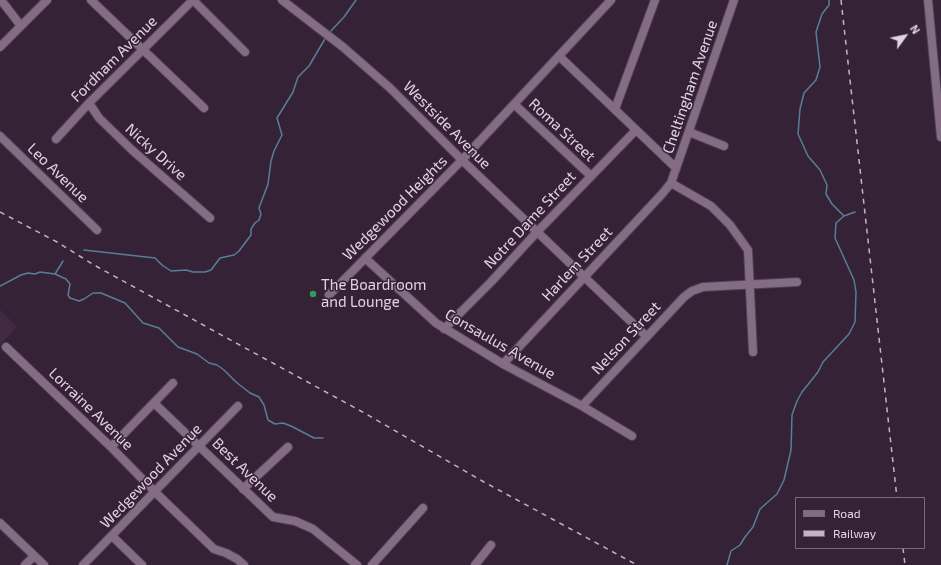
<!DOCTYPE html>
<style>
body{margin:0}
#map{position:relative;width:941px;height:565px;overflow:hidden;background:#362237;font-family:"Exo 2",sans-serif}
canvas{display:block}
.legend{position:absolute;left:795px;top:497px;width:130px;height:52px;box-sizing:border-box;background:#362237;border:1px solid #7a697b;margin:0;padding:5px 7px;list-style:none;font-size:12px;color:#e1d4e2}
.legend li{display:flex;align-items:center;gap:8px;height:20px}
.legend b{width:20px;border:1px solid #7a697b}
.north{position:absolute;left:885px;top:16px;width:40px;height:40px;-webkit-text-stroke:3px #362237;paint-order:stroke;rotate:57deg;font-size:11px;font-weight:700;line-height:16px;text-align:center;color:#e1d4e2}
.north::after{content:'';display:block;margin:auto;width:14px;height:18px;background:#e1d4e2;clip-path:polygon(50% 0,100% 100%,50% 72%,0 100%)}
</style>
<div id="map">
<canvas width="941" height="565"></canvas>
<ul class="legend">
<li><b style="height:5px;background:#836c84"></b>Road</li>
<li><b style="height:5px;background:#c2b4c3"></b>Railway</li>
</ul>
<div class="north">N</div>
</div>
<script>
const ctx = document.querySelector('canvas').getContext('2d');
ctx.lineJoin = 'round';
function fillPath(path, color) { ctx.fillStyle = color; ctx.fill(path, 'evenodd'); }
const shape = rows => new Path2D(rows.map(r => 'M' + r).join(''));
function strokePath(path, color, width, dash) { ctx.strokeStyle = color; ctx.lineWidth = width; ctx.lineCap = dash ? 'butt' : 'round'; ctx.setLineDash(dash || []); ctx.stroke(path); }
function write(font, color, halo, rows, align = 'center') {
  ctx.font = font + ' "Exo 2",sans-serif'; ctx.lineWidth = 3; ctx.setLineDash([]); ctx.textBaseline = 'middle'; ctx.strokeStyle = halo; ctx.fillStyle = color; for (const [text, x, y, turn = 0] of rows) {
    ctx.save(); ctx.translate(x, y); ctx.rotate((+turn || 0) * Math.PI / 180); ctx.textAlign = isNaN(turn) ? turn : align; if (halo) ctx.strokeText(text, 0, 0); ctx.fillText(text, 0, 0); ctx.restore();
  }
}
fillPath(shape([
 [0,310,17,327,0,345]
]), '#422a44');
strokePath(shape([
 [329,33,344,17,356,0],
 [844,216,855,212],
 [84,250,155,258,162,265,171,271,186,270,193,272,205,272,211,270,220,258,234,255,239,251,251,235,251,229,255,223,259,220,261,214,259,208,268,184,271,161,274,151,282,135,277,118,293,92,298,77,309,66,326,37],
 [55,274,66,279,70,284,68,295,70,298,79,301,84,299,93,293,101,293,125,303,143,323,159,328,178,347,197,354,209,363,217,365,224,370,236,382,250,393,259,397,264,405,268,420,275,424,283,423,291,426,314,438,323,438],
 [0,286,21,275,28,273,35,274,40,272,55,274,63,261],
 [727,565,731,551,740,545,745,537,753,527,760,509,777,494,784,480,791,450,792,415,797,401,802,392,818,372,823,362,849,334,855,322,856,292,854,280,835,238,836,223,844,216,832,204,826,194,827,185,820,170,808,156,798,134,800,109,804,93,816,80,820,67,816,32,822,14,829,5,829,0]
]), '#567f97', 1.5);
const minor = shape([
 [1,0,21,26],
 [91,0,204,108],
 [193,0,245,52],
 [282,0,343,47,390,88,462,160,646,336],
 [928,0,941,137],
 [0,47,47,0],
 [560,57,676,168],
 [89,103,99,118,132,150,210,218],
 [514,104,591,176],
 [615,109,655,0],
 [689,132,724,146],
 [0,136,97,230],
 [56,139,89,103,193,0],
 [671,183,711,206,730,225,748,250,753,352],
 [365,258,436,323,503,364,582,406,632,436],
 [329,295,462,160,611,0],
 [444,329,491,282,537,232,636,130],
 [6,347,111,447,155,492,214,549,226,553,237,559,244,565],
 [503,364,662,194,671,183,734,0],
 [154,403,273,517,295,521,313,529,357,565],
 [582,406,684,297,692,291,703,287,797,282],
 [111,447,173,383],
 [243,489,288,447],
 [0,523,44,565],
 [112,536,142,565],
 [25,565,34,556],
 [83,565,238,406],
 [372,565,423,508],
 [475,565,491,545]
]);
strokePath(minor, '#503f52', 10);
strokePath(minor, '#836c84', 8);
strokePath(shape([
 [841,0,897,498],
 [0,212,57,242,94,265,236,343,359,410,484,482,637,565],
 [903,548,905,565]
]), '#c2b4c3', 1.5, [5, 5]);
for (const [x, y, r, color] of [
 [313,294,4,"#2e9e5b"]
]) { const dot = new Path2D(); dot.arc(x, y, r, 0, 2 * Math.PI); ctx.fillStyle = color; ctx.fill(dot); strokePath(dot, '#362237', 1.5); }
write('15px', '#e1d4e2', '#362237', [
 ["Fordham Avenue",114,59,-45],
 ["Cheltingham Avenue",690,87,-71],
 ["Westside Avenue",447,125,45],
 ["Roma Street",562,130,43],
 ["Nicky Drive",156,152,42],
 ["Leo Avenue",58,173,44],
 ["Wedgewood Heights",395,208,-45],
 ["Notre Dame Street",530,220,-47],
 ["Harlem Street",577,264,-47],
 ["Nelson Street",626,338,-47],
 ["Consaulus Avenue",500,344,30],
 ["Lorraine Avenue",91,409,44],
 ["Best Avenue",245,470,44],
 ["Wedgewood Avenue",151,476,-46]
]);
write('15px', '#e1d4e2', '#362237', [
 ["The Boardroom",321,285],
 ["and Lounge",321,302]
], 'left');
</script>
